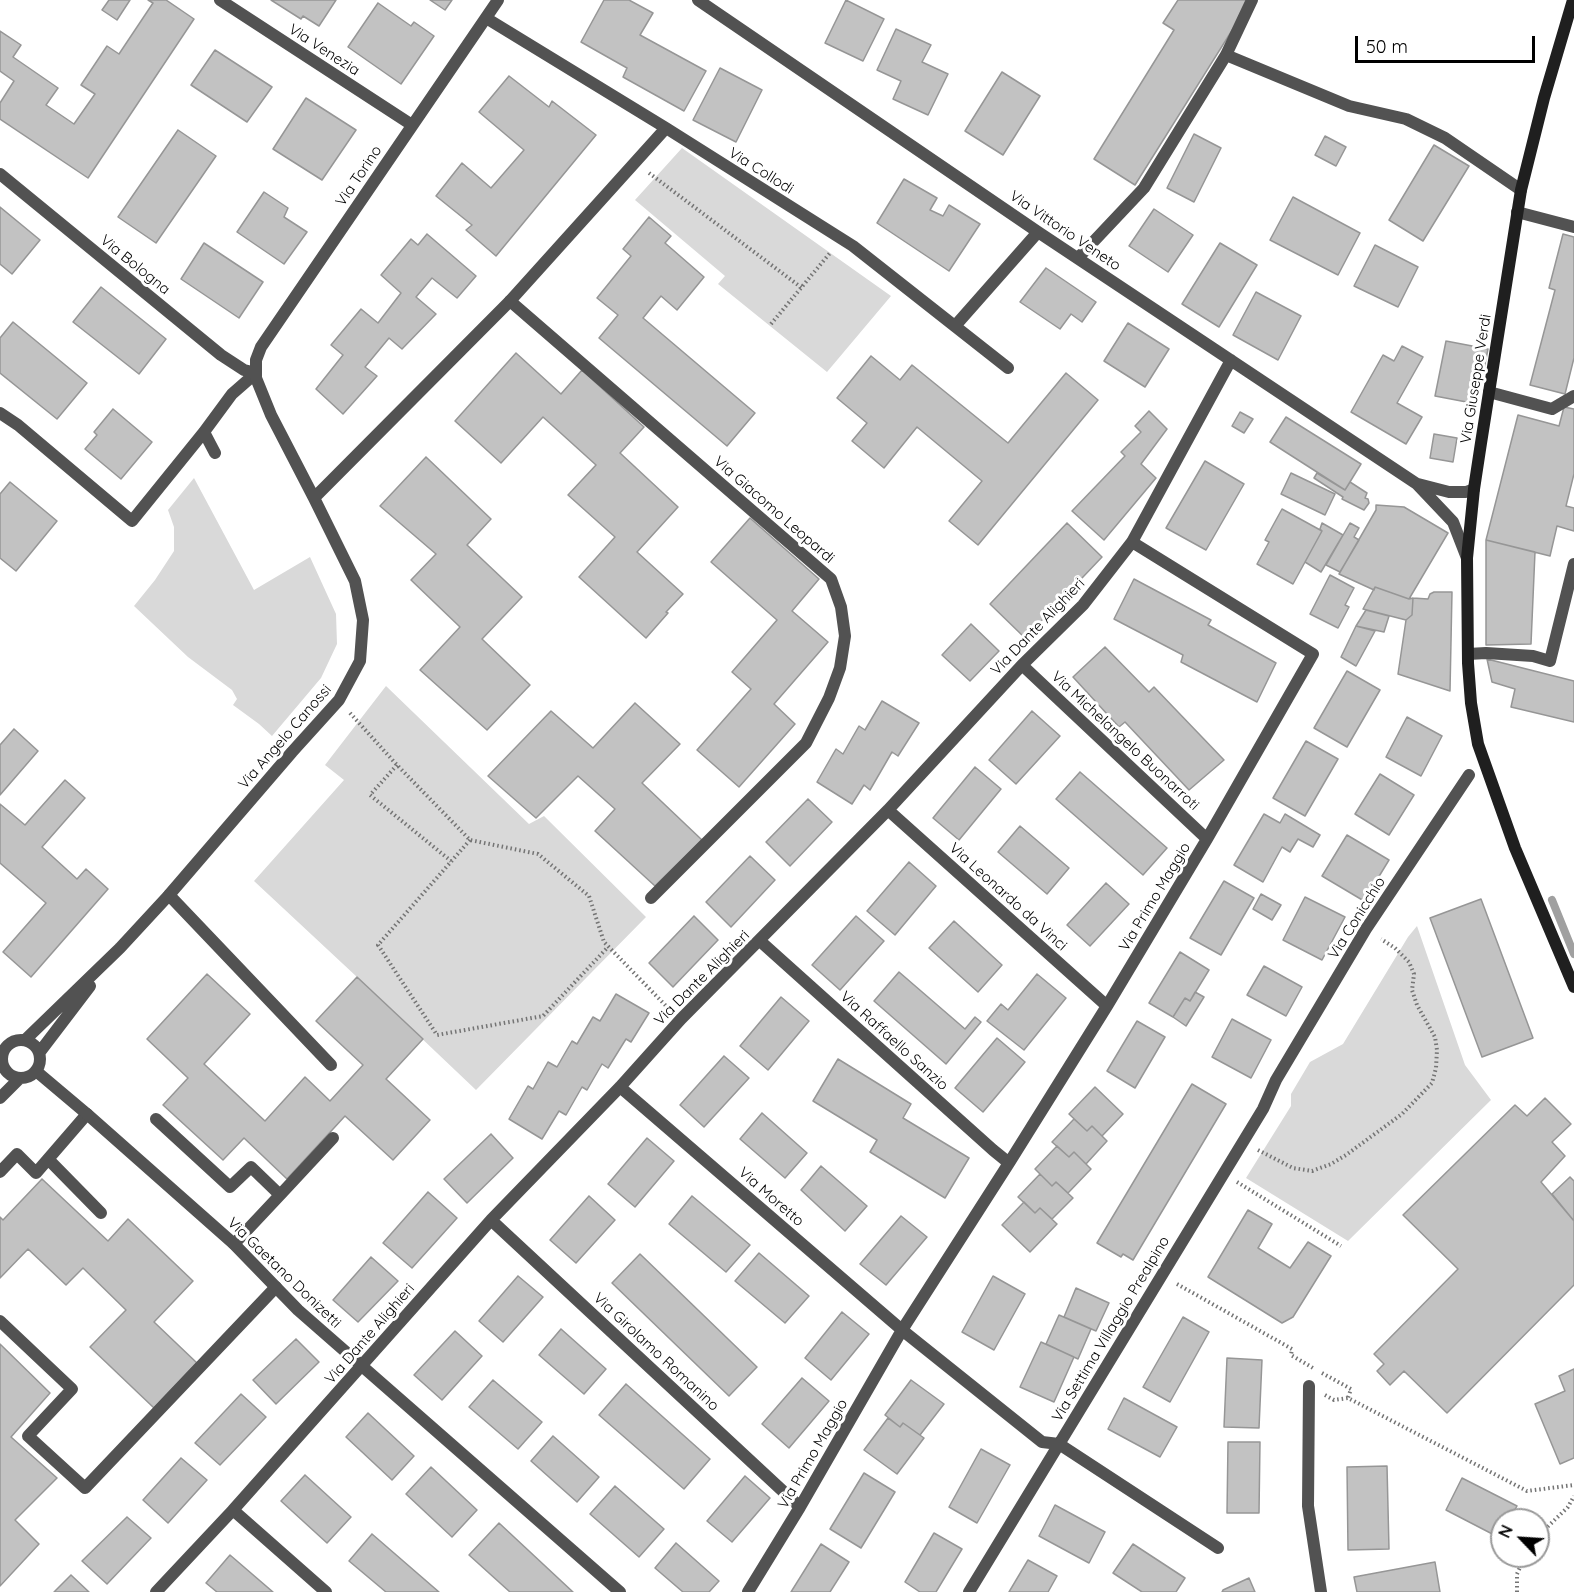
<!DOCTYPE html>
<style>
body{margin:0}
#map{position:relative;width:1574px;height:1592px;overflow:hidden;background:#fff;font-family:Quicksand,sans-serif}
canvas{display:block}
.north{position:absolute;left:1490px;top:1508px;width:60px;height:60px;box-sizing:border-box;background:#fff;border:2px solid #999;border-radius:50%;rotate:295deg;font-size:16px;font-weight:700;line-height:24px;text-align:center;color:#000}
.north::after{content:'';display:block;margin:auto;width:21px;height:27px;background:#000;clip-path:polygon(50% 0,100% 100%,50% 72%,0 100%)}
.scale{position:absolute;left:1355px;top:36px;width:180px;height:27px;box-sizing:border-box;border:3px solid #000;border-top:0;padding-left:8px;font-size:18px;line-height:21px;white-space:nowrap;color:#000;-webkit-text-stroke:4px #fff;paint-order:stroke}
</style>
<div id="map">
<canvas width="1574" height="1592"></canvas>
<div class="north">N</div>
<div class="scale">50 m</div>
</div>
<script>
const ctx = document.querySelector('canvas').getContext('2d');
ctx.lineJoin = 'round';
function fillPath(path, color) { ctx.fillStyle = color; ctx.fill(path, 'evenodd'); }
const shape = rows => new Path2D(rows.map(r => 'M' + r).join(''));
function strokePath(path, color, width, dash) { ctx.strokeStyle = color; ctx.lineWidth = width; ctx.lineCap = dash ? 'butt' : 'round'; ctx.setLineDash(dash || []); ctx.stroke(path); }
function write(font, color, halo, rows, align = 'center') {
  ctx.font = font + ' Quicksand,sans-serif'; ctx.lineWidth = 6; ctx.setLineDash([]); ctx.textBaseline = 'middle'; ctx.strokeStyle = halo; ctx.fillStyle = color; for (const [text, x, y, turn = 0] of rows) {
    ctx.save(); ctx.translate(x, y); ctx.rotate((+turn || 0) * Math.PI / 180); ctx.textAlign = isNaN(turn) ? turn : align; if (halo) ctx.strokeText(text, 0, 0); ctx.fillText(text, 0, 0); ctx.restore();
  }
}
fillPath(shape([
 [682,148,891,296,827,372,718,284,725,276,635,200],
 [194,478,254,590,310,557,336,614,337,644,321,678,272,736,259,724,233,705,237,699,232,690,188,657,134,606,155,580,174,551,174,527,168,510],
 [386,686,529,824,544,816,646,917,476,1090,357,977,254,881,344,780,325,765],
 [1417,926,1465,1065,1491,1100,1348,1241,1246,1178,1291,1106,1291,1094,1310,1062,1343,1044,1408,937]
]), '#d9d9d9');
strokePath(shape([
 [1552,900,1574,954]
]), '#a0a0a0', 8);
const building = shape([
 [109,0,130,0,117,20,102,10,109,0],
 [148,0,166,0,194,19,88,178,0,119,0,103,14,81,0,71,0,31,21,45,13,57,58,88,46,105,74,124,95,94,81,85,107,46,119,54,153,3,148,0],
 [271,0,336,0,319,26,303,16,301,19,271,0],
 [430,0,452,0,445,10,430,0],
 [604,0,629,0,653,13,640,35,706,71,684,111,623,77,627,68,581,42,604,0],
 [846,0,884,19,863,61,825,43,846,0],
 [1178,0,1251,0,1135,185,1094,159,1174,30,1163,23,1178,0],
 [378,3,411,26,414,22,434,36,401,84,348,47,378,3],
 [896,29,931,45,922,62,948,74,928,115,893,99,901,81,877,70,896,29],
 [215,50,272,87,247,122,191,85,215,50],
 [720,68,762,90,736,142,693,120,720,68],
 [1002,72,1040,96,1003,155,965,131,1002,72],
 [509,76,549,107,552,101,596,135,496,256,466,230,472,225,436,196,462,163,491,188,524,150,479,112,509,76],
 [306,98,356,130,322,180,273,149,306,98],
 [178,130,216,156,156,243,118,217,178,130],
 [1194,134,1221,148,1194,202,1167,188,1194,134],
 [1325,136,1346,147,1336,166,1315,155,1325,136],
 [1434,145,1469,166,1423,241,1389,220,1434,145],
 [904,179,937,198,930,210,943,216,949,205,980,224,949,271,877,223,904,179],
 [264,192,288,208,284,217,307,232,284,264,237,232,264,192],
 [1293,197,1360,233,1338,275,1270,240,1293,197],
 [0,207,40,240,12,274,0,264,0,207],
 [1154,209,1193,235,1168,272,1129,246,1154,209],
 [649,217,671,236,665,243,704,277,677,310,661,296,643,318,755,413,727,446,599,338,618,315,597,298,631,256,623,249,649,217],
 [427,234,476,276,457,298,432,278,416,297,436,314,402,349,389,338,365,367,377,376,343,414,316,389,343,355,331,345,361,309,378,323,401,293,381,275,411,239,418,245,427,234],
 [1563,234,1574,237,1574,358,1565,394,1530,385,1555,290,1549,288,1563,234],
 [204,243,263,282,239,318,181,279,204,243],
 [1220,243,1257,265,1219,327,1182,304,1220,243],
 [1375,245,1418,267,1398,307,1354,286,1375,245],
 [1046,268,1096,302,1082,322,1071,314,1060,329,1020,302,1046,268],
 [101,287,166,339,139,374,73,322,101,287],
 [1256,292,1301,316,1278,360,1233,335,1256,292],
 [13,322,87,383,57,419,0,373,0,338,13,322],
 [1128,323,1169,349,1145,387,1104,361,1128,323],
 [1446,341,1488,349,1477,404,1435,396,1446,341],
 [1402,346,1423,357,1397,403,1422,417,1406,444,1351,412,1383,355,1394,361,1402,346],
 [516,353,561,394,582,370,644,427,620,453,678,507,637,552,683,594,666,612,668,613,646,638,579,577,615,537,568,495,596,465,543,417,501,463,455,421,516,353],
 [871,356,900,380,912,365,1008,443,1066,373,1098,400,978,545,949,521,982,481,917,427,884,468,852,441,867,423,837,398,871,356],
 [1564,407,1574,409,1574,474,1566,506,1574,508,1574,531,1557,526,1550,556,1486,540,1518,415,1559,426,1564,407],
 [113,409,152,442,121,479,85,449,97,435,94,432,113,409],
 [1149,411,1167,429,1141,464,1156,478,1104,540,1072,511,1125,456,1121,452,1141,432,1135,426,1149,411],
 [1240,412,1253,419,1244,433,1232,426,1240,412],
 [1286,417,1361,464,1345,490,1270,442,1286,417],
 [1434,434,1457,438,1453,462,1430,458,1434,434],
 [426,457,491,519,467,545,522,597,482,639,530,685,487,730,420,670,460,627,411,580,436,554,380,506,426,457],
 [1205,461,1244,484,1206,550,1166,528,1205,461],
 [1291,473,1335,494,1325,515,1281,494,1291,473],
 [1317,473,1345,490,1350,482,1367,493,1365,498,1368,499,1369,503,1364,510,1342,499,1343,497,1314,478,1317,473],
 [10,482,57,521,16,571,0,558,0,494,10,482],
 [1376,505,1404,507,1448,533,1409,599,1375,587,1374,590,1339,574,1376,510,1376,505],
 [1282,509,1322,531,1293,584,1257,564,1269,542,1265,540,1282,509],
 [750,518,819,579,792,611,828,642,774,704,795,724,739,787,697,750,751,689,732,672,777,620,711,562,750,518],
 [1067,523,1102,557,1025,638,990,604,1067,523],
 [1322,523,1343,535,1321,572,1305,562,1322,531,1320,529,1322,523],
 [1350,523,1359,528,1354,537,1359,540,1340,572,1326,565,1350,523],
 [1486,540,1535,552,1531,644,1486,645,1486,540],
 [1330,575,1354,588,1345,605,1349,607,1338,628,1310,614,1330,575],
 [1134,579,1211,620,1208,625,1276,663,1257,702,1181,662,1183,655,1114,619,1134,579],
 [1375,587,1409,599,1413,598,1412,615,1406,620,1363,609,1375,587],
 [1434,592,1452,592,1450,691,1398,674,1406,620,1412,615,1413,598,1428,599,1430,594,1434,592],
 [1366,610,1389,616,1384,632,1356,626,1366,610],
 [971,624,999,651,970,681,942,655,971,624],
 [1356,626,1375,631,1356,666,1341,657,1356,626],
 [1105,647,1149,692,1154,687,1224,760,1189,790,1125,722,1119,727,1073,677,1105,647],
 [1487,659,1574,681,1574,722,1511,707,1515,689,1492,682,1487,659],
 [1347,671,1380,690,1347,747,1314,728,1347,671],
 [882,701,919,723,898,756,892,752,870,790,864,785,852,804,817,782,836,749,843,754,859,726,865,730,882,701],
 [635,703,680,744,642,783,702,840,655,886,595,831,615,809,578,776,536,818,488,776,551,711,593,748,635,703],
 [1032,711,1060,736,1016,784,989,760,1032,711],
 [1407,717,1442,736,1421,776,1386,757,1407,717],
 [14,729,38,751,0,795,0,745,14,729],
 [1306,741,1338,759,1305,816,1273,798,1306,741],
 [975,767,1001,789,959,840,933,818,975,767],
 [1080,772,1167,848,1143,875,1056,799,1080,772],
 [1380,774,1414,795,1389,835,1355,814,1380,774],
 [65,780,85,798,42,847,77,879,86,869,108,889,31,977,3,952,46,903,0,863,0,804,25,825,65,780],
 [808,799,832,822,790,866,766,842,808,799],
 [1264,814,1280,823,1285,814,1320,835,1313,847,1298,839,1290,852,1282,847,1263,882,1234,865,1264,814],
 [1020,826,1069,868,1047,894,998,852,1020,826],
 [1347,835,1389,860,1364,901,1322,876,1347,835],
 [750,856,775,880,731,927,706,902,750,856],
 [909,862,936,886,895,935,867,911,909,862],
 [1224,881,1254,898,1221,955,1190,938,1224,881],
 [1106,883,1129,904,1090,946,1067,925,1106,883],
 [1261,894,1281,905,1272,920,1253,909,1261,894],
 [1305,897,1345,917,1322,960,1283,940,1305,897],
 [1481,899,1533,1038,1482,1057,1430,918,1481,899],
 [694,916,718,940,673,987,649,963,694,916],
 [856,916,884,941,840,990,812,965,856,916],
 [954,921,1002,965,978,992,929,948,954,921],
 [1180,952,1209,970,1190,1001,1185,998,1173,1017,1149,1003,1180,952],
 [1264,966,1302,987,1286,1016,1247,995,1264,966],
 [899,972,965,1029,975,1017,981,1022,946,1064,874,1001,899,972],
 [207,974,250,1014,204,1064,265,1121,305,1077,330,1101,363,1065,316,1021,357,977,423,1039,386,1079,430,1120,393,1160,345,1116,287,1179,244,1138,223,1160,163,1105,188,1078,147,1039,207,974],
 [1037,974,1066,998,1024,1050,987,1021,1001,1004,1008,1010,1037,974],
 [1195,992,1204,997,1186,1026,1173,1017,1185,998,1190,1001,1195,992],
 [616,994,649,1013,631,1042,626,1039,608,1068,602,1064,587,1090,582,1087,566,1115,559,1111,542,1139,509,1119,528,1086,533,1089,548,1062,557,1067,572,1041,577,1044,593,1017,600,1021,616,994],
 [781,997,809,1021,768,1070,740,1046,781,997],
 [1232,1019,1271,1040,1251,1078,1212,1057,1232,1019],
 [1137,1021,1165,1037,1135,1088,1107,1071,1137,1021],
 [997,1038,1025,1062,983,1112,955,1088,997,1038],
 [724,1056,749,1078,704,1127,680,1105,724,1056],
 [838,1059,911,1104,903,1118,969,1158,945,1198,870,1152,877,1140,813,1101,838,1059],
 [1192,1084,1226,1104,1133,1260,1123,1254,1121,1257,1097,1243,1192,1084],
 [1095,1087,1123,1114,1102,1136,1092,1126,1087,1131,1069,1114,1095,1087],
 [1545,1098,1571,1124,1552,1142,1565,1156,1541,1182,1574,1221,1574,1285,1447,1413,1404,1371,1390,1385,1377,1371,1384,1364,1374,1354,1458,1269,1403,1215,1515,1105,1527,1116,1545,1098],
 [762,1113,807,1153,785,1178,740,1139,762,1113],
 [1074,1119,1087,1131,1092,1126,1107,1141,1086,1164,1074,1152,1069,1157,1052,1142,1074,1119],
 [491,1134,513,1158,467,1203,444,1179,491,1134],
 [647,1138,674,1161,635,1207,608,1184,647,1138],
 [1057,1146,1069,1157,1074,1152,1091,1169,1068,1193,1056,1182,1052,1186,1035,1169,1057,1146],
 [821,1166,867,1206,845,1231,801,1190,821,1166],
 [1040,1174,1052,1186,1056,1182,1073,1198,1052,1219,1040,1208,1035,1213,1018,1197,1040,1174],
 [1570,1177,1574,1181,1574,1221,1552,1194,1570,1177],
 [42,1179,108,1241,128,1219,193,1281,154,1322,197,1363,154,1408,90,1347,126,1310,83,1268,66,1285,28,1249,0,1278,0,1217,3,1220,42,1179],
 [428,1192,457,1218,412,1268,383,1243,428,1192],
 [589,1196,615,1220,576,1263,550,1240,589,1196],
 [692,1196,750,1245,726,1272,669,1224,692,1196],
 [1024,1202,1035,1213,1040,1208,1057,1224,1030,1252,1002,1225,1024,1202],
 [1248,1210,1272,1224,1258,1248,1290,1268,1308,1242,1331,1256,1293,1317,1282,1323,1208,1277,1248,1210],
 [901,1216,927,1237,886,1285,860,1264,901,1216],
 [759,1253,809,1296,785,1323,735,1281,759,1253],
 [640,1254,757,1367,729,1396,612,1283,640,1254],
 [371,1257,398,1281,358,1322,333,1300,371,1257],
 [518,1276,543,1297,503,1342,479,1321,518,1276],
 [993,1276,1025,1294,994,1350,962,1332,993,1276],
 [1076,1288,1109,1303,1096,1331,1064,1317,1076,1288],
 [842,1312,869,1334,831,1380,805,1358,842,1312],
 [1059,1315,1091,1329,1078,1359,1046,1344,1059,1315],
 [1183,1317,1209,1332,1170,1402,1143,1387,1183,1317],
 [561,1329,606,1369,584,1394,539,1355,561,1329],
 [455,1331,482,1356,442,1400,414,1375,455,1331],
 [296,1339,319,1362,276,1404,253,1380,296,1339],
 [1041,1342,1074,1357,1054,1402,1020,1387,1041,1342],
 [0,1344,50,1393,11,1437,57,1478,15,1520,39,1544,0,1586,0,1344],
 [1227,1358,1262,1360,1259,1428,1224,1427,1227,1358],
 [1574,1369,1574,1458,1560,1464,1535,1404,1565,1391,1559,1376,1574,1369],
 [802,1378,829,1401,789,1448,762,1424,802,1378],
 [493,1380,542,1422,518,1449,469,1407,493,1380],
 [911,1380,944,1404,920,1435,903,1423,900,1427,885,1415,911,1380],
 [626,1384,710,1459,684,1489,599,1415,626,1384],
 [241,1394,266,1417,220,1465,195,1443,241,1394],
 [1124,1398,1177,1427,1160,1457,1108,1429,1124,1398],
 [368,1413,414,1456,392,1480,346,1437,368,1413],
 [888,1418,900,1427,903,1423,924,1438,897,1474,864,1450,888,1418],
 [553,1436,599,1477,577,1502,531,1461,553,1436],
 [1228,1442,1260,1442,1259,1513,1227,1513,1228,1442],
 [981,1449,1010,1465,977,1523,949,1507,981,1449],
 [181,1458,207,1480,168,1523,143,1500,181,1458],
 [1387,1466,1389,1549,1348,1550,1347,1467,1387,1466],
 [431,1467,477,1510,452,1537,406,1494,431,1467],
 [864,1473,895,1492,861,1548,830,1529,864,1473],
 [305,1475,351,1517,327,1543,281,1501,305,1475],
 [745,1476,770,1498,732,1542,707,1521,745,1476],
 [1462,1478,1517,1506,1509,1520,1502,1520,1502,1535,1500,1538,1446,1510,1462,1478],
 [615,1486,664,1529,639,1557,590,1514,615,1486],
 [1055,1505,1105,1532,1089,1563,1039,1536,1055,1505],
 [127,1517,151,1538,107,1584,82,1561,127,1517],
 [499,1523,573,1592,510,1592,469,1555,499,1523],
 [934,1533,962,1549,936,1592,920,1592,905,1582,934,1533],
 [372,1534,439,1592,386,1592,349,1561,372,1534],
 [676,1543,719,1581,709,1592,683,1592,655,1568,676,1543],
 [821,1544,849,1562,830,1592,791,1592,821,1544],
 [1133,1544,1185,1578,1176,1592,1142,1592,1113,1573,1133,1544],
 [230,1555,273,1592,217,1592,206,1583,230,1555],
 [1028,1560,1057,1576,1048,1592,1009,1592,1028,1560],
 [1435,1562,1440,1592,1357,1592,1354,1577,1435,1562],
 [71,1575,89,1592,54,1592,71,1575],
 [1249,1578,1255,1592,1222,1592,1223,1590,1249,1578]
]);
fillPath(building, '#c2c2c2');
strokePath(building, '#969696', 1.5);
strokePath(shape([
 [649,173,802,288],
 [771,324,830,253],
 [350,713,397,765,470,840,538,854,589,896,604,942,669,1009],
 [397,765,370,795,451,861],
 [470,840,378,945,437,1035,543,1016,608,947],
 [1258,1150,1293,1168,1312,1171,1331,1164,1346,1155,1402,1114,1432,1083,1436,1068,1437,1050,1435,1037,1417,1005,1412,990,1414,974,1409,962,1395,948,1381,939],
 [1237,1182,1341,1246],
 [1177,1284,1292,1349,1291,1355,1313,1368],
 [1322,1373,1351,1389,1348,1398],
 [1325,1395,1334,1400,1348,1398,1527,1491,1574,1485],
 [1538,1536,1568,1507,1574,1496],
 [1517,1592,1517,1574,1525,1556]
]), '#747474', 4, [1.5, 3]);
strokePath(shape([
 [1226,55,1349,106,1406,119,1445,138,1521,190],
 [1517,212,1574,227],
 [1078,258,1144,188,1226,55,1252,0],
 [510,301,831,579,841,607,845,636,840,668,829,698,806,743,651,898],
 [1489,392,1552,409,1574,396],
 [0,413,18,425,132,521,204,432,232,394,256,373],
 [204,432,215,453],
 [1468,654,1486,653,1533,656,1550,661,1574,564],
 [169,895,331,1065],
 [156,1119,230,1187,251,1167,280,1195,234,1244],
 [48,1159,101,1213],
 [0,1172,17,1154,36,1173,87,1114],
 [280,1195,333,1138],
 [0,1321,72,1389,28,1436,85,1488,276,1287]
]), '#525252', 12);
strokePath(shape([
 [220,0,412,125],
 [698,0,1038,232,1417,484,1453,522,1467,558],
 [486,18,666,128,853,246,1008,368],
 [0,174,221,355,244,370,256,373],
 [955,326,1038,232],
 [1418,484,1449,492,1466,492,1474,489],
 [314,498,510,301,666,128],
 [1022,665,1207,839],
 [888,810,1107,1006],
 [760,941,993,1150,1009,1163],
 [25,1040,120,948,169,895,292,752,339,700,360,661,363,620,355,581,314,498,271,415,256,378,256,360,261,347,498,0],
 '2 1059a19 19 0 1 1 38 0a19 19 0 1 1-38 0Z',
 [39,1053,90,986],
 [36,1071,87,1114,234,1244,298,1310,620,1592],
 [620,1087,902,1330,1042,1442,1059,1444,1218,1548],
 [0,1098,20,1078],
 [491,1220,800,1507],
 [1309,1386,1308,1506,1321,1592],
 [233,1510,326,1592],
 [156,1592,233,1510,491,1220,620,1087,681,1019,888,810,1022,665,1083,605,1132,542,1231,360],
 [748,1592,800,1507,902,1330,1009,1163,1107,1006,1207,839,1313,654,1132,542],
 [969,1592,1263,1109,1276,1080,1366,929,1469,775]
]), '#525252', 12);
strokePath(shape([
 [1573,0,1544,98,1521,190,1481,443,1474,489,1467,558,1468,663,1471,703,1478,744,1515,848,1574,987]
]), '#1f1f1f', 12);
write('15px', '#000', '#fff', [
 ["Via Venezia",324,50,33],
 ["Via Collodi",761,171,32],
 ["Via Torino",359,176,-56],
 ["Via Vittorio Veneto",1065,231,34],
 ["Via Bologna",135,265,39],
 ["Via Giuseppe Verdi",1476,379,-81],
 ["Via Giacomo Leopardi",774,510,41],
 ["Via Dante Alighieri",1038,627,-46],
 ["Via Angelo Canossi",285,737,-49],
 ["Via Michelangelo Buonarroti",1125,741,43],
 ["Via Leonardo da Vinci",1008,897,42],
 ["Via Primo Maggio",1155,897,-59],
 ["Via Conicchio",1357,918,-58],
 ["Via Dante Alighieri",702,978,-45],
 ["Via Raffaello Sanzio",894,1041,42],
 ["Via Moretto",771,1197,41],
 ["Via Gaetano Donizetti",284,1273,44],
 ["Via Settima Villaggio Prealpino",1111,1329,-59],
 ["Via Dante Alighieri",370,1334,-49],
 ["Via Girolamo Romanino",656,1352,43],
 ["Via Primo Maggio",813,1454,-60]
]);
</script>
